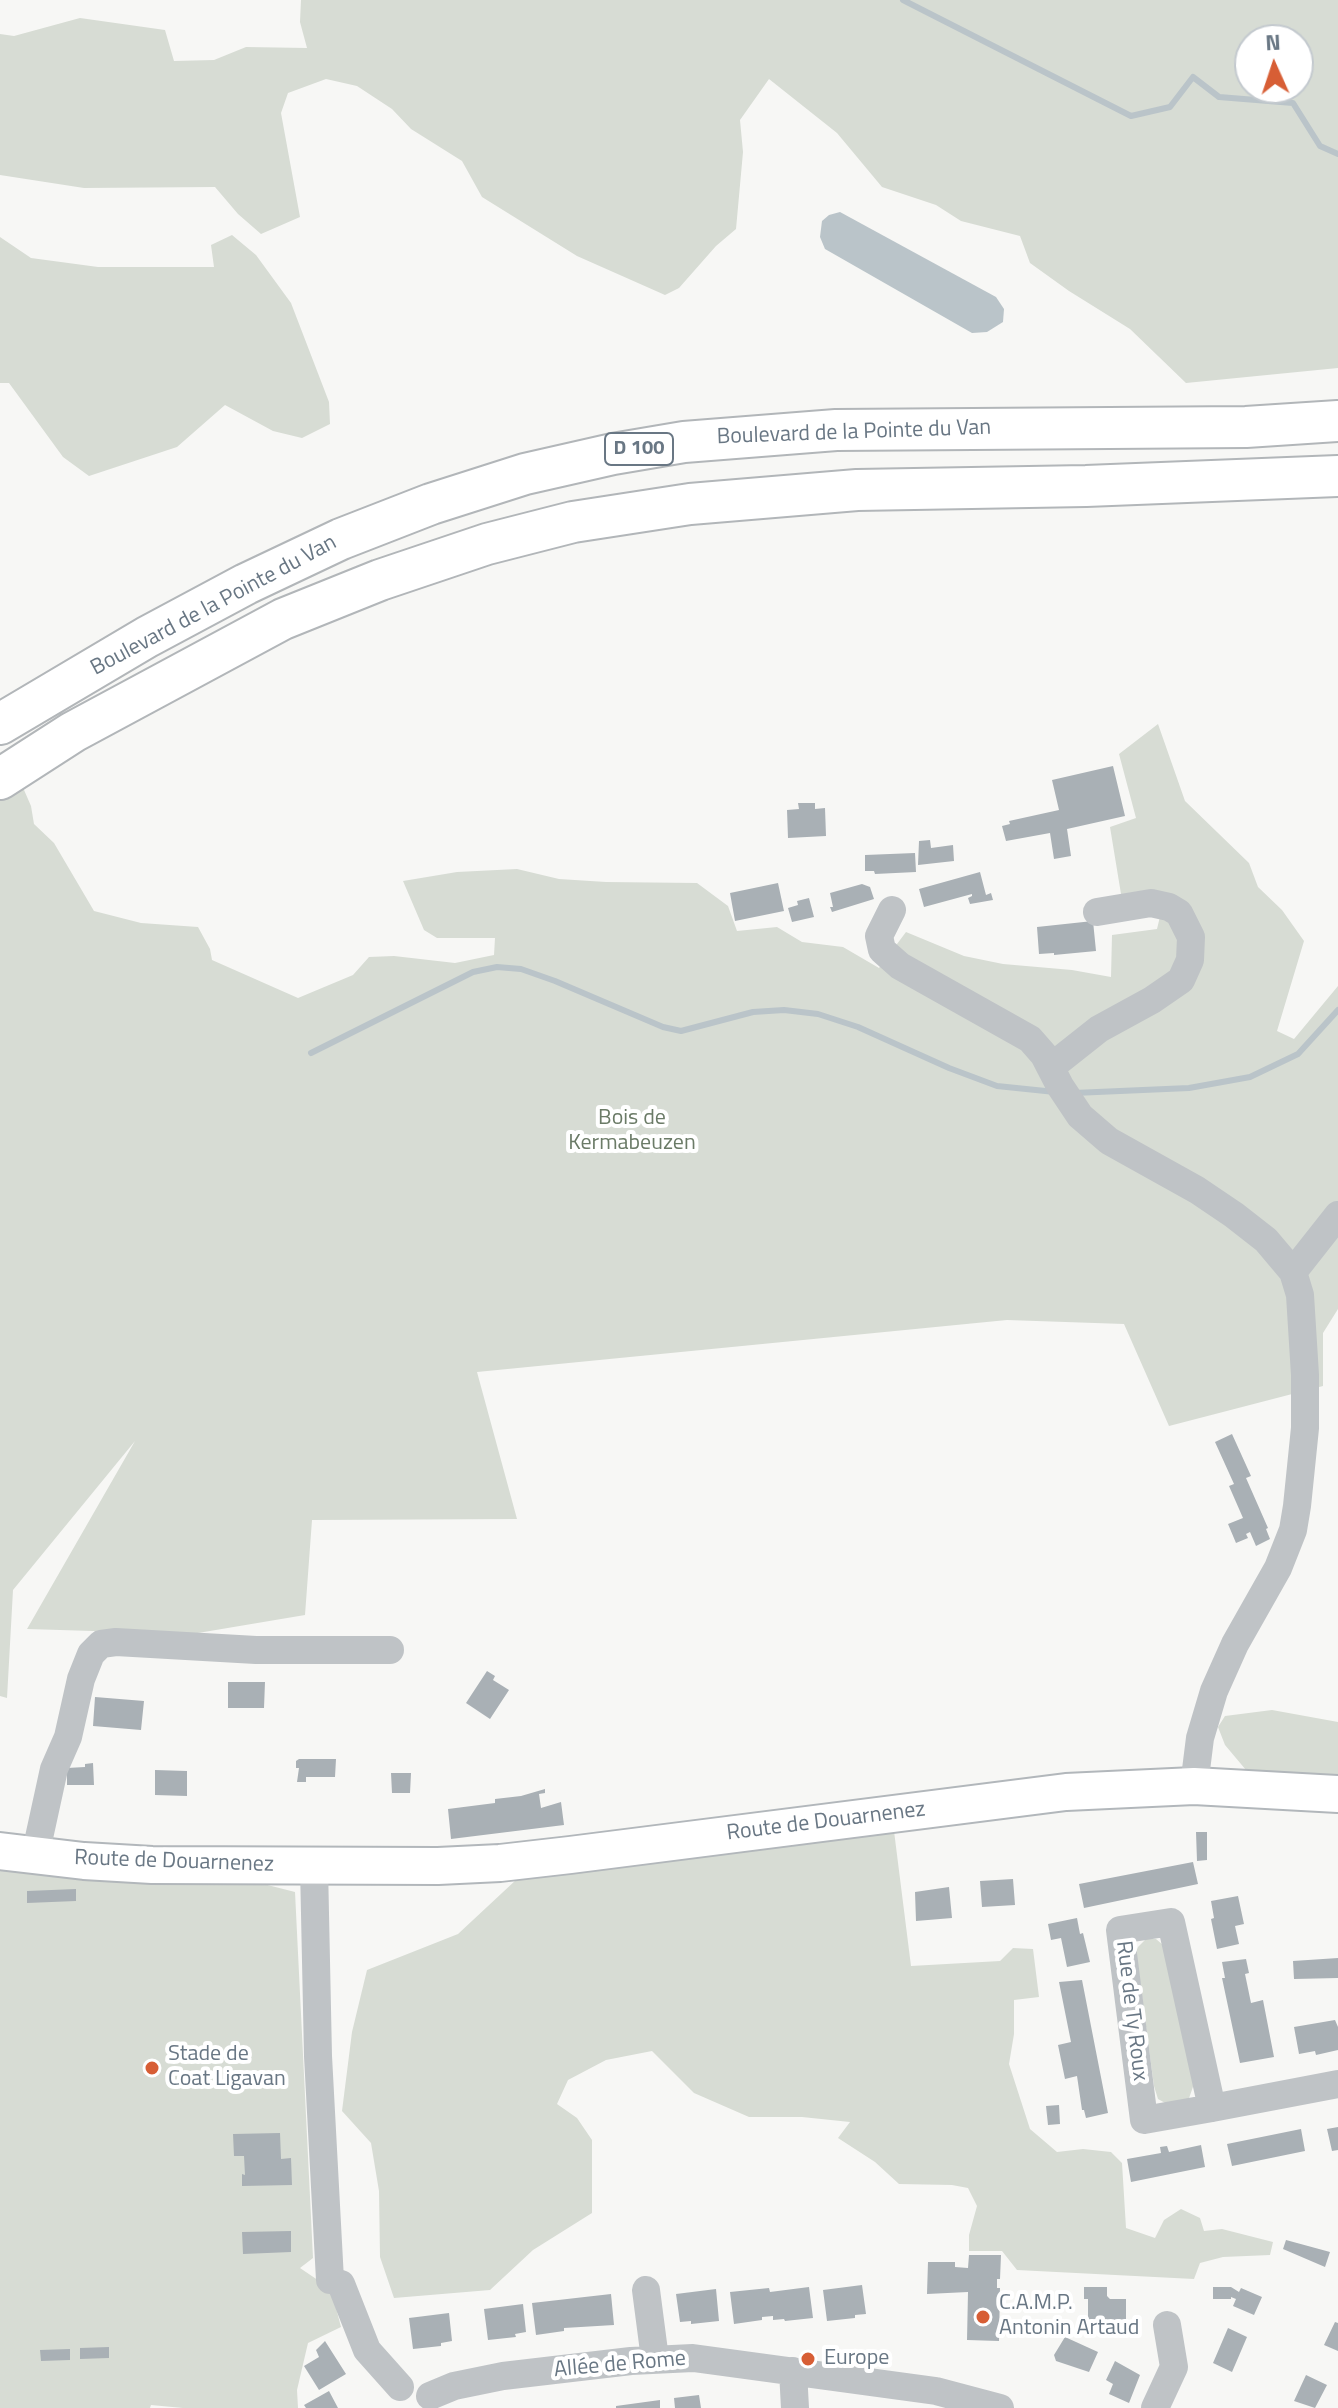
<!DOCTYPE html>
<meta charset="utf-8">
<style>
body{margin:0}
#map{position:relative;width:1338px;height:2408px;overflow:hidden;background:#f7f7f5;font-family:"Titillium Web",sans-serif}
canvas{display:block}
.north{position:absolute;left:1234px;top:24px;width:80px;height:80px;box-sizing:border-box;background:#fff;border:2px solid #c3c9ce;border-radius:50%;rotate:357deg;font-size:22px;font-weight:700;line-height:32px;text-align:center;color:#697784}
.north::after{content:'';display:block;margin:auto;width:28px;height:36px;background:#d75e35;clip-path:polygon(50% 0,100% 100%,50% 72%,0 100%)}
</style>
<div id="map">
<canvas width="1338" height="2408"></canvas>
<div class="north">N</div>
</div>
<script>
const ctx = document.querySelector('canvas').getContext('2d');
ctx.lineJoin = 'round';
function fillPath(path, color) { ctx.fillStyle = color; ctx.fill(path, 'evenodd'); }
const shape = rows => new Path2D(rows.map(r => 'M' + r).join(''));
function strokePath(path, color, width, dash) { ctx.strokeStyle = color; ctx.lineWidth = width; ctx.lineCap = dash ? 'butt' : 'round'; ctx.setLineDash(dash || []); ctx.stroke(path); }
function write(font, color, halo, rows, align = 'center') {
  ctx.font = font + ' "Titillium Web",sans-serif'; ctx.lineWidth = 8; ctx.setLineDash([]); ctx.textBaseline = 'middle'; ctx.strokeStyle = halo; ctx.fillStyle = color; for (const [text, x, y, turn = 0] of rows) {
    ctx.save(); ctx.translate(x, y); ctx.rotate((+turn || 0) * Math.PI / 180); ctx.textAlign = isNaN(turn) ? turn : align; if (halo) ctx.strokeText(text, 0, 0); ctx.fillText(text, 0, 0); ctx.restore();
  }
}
fillPath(shape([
 [301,0,1338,0,1338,368,1186,383,1130,329,1069,291,1030,263,1020,236,961,221,936,205,882,187,837,133,769,79,740,120,743,152,736,229,716,246,679,288,665,295,577,256,482,197,462,161,411,129,392,109,357,86,326,79,288,93,281,113,300,217,261,234,238,214,215,187,84,188,0,175,0,34,14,36,80,18,165,30,174,61,214,60,246,47,307,48,300,22],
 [1250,40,1298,40,1298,88,1250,88],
 [232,235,256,255,291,303,329,402,330,424,302,438,273,431,225,405,177,447,89,476,63,457,9,383,0,383,0,237,31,258,98,267,214,267,211,245],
 [1158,724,1185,801,1249,863,1258,887,1282,910,1304,941,1277,1031,1294,1039,1338,986,1338,1309,1323,1333,1323,1386,1169,1426,1124,1324,1007,1320,477,1372,517,1519,312,1520,305,1615,192,1634,27,1629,135,1441,13,1590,7,1698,0,1696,0,796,21,783,31,806,34,824,54,843,94,911,141,923,198,927,210,949,212,960,298,998,353,975,369,957,394,956,455,963,494,955,495,938,437,938,424,930,403,881,457,872,517,869,559,879,606,882,697,883,728,906,737,931,777,927,802,942,843,947,879,968,906,932,964,956,1003,964,1072,970,1111,977,1112,935,1157,929,1164,900,1121,894,1110,827,1136,818,1119,754],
 [1272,1710,1338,1722,1338,1779,1246,1770,1225,1745,1218,1727,1225,1716],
 [894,1831,911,1966,1000,1961,1013,1948,1033,1949,1039,1997,1014,2000,1014,2034,1009,2064,1030,2129,1057,2152,1083,2149,1111,2152,1122,2163,1126,2228,1155,2238,1164,2220,1181,2209,1200,2218,1204,2231,1222,2229,1273,2242,1270,2255,1223,2257,1200,2263,1194,2279,1017,2270,1002,2251,969,2251,969,2235,977,2206,968,2188,952,2185,899,2184,875,2162,838,2138,850,2122,802,2117,749,2117,694,2093,652,2051,606,2060,568,2080,557,2104,577,2118,592,2140,592,2213,533,2250,490,2290,394,2298,380,2257,379,2191,371,2143,342,2111,352,2032,367,1970,458,1934,517,1879],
 [0,1870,142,1881,236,1877,295,1892,313,2258,300,2268,331,2289,341,2327,308,2343,297,2390,298,2408,183,2408,151,2405,150,2408,0,2408],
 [1146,1939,1156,1939,1163,1945,1194,2084,1188,2101,1167,2104,1158,2099,1154,2086,1136,1952,1138,1947]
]), '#d7dcd4');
fillPath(shape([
 [840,212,996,297,1004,309,1003,322,987,332,972,333,825,249,820,237,822,221,829,215]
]), '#bac4c9');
strokePath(shape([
 [903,0,1131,116,1170,107,1193,77,1219,97,1293,103,1320,146,1338,154],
 [311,1053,473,972,497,967,521,969,555,981,663,1027,681,1031,753,1012,784,1010,818,1014,858,1027,949,1068,997,1086,1055,1092],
 [1074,1093,1189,1088,1250,1077,1298,1054,1338,1010]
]), '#bac4c9', 6);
fillPath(shape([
 [1113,766,1125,816,1067,829,1071,856,1054,859,1050,833,1006,841,1002,826,1010,824,1009,821,1059,810,1052,780],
 [798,803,815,803,815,809,825,808,826,836,788,838,787,810,799,809],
 [930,840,931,848,953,845,954,861,918,865,919,841],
 [915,853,916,872,875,874,874,871,865,871,865,855],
 [980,872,986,895,991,893,993,900,970,904,968,898,972,896,972,894,924,907,919,889],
 [778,883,784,911,735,921,730,893],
 [862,884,870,887,874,899,832,912,830,907,833,907,830,893],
 [809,898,814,917,792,922,788,908,798,905,797,901],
 [1093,921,1096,951,1054,955,1054,953,1039,954,1037,927],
 [1232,1434,1251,1476,1246,1478,1268,1528,1266,1529,1270,1539,1256,1546,1250,1532,1246,1534,1248,1538,1236,1543,1228,1524,1243,1518,1229,1486,1234,1484,1215,1442],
 [487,1671,495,1676,493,1680,509,1690,490,1719,466,1703],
 [228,1682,265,1682,264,1708,228,1708],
 [95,1697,144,1701,141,1730,93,1726],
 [299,1759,336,1759,335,1777,306,1777,306,1782,297,1782,299,1768,296,1768,296,1761],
 [93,1763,94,1785,67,1785,67,1768,85,1767,85,1764],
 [155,1770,187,1771,187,1796,155,1795],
 [391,1773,411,1773,410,1793,392,1793],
 [545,1789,545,1793,539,1794,541,1808,561,1802,564,1825,451,1839,448,1809,495,1803,495,1799,521,1796],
 [1196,1832,1207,1832,1207,1860,1197,1861],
 [1193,1862,1198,1884,1084,1908,1079,1884],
 [1013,1879,1015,1905,982,1907,980,1881],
 [949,1887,952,1918,916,1921,915,1892],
 [76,1889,76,1901,27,1903,27,1891],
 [1238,1896,1244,1924,1235,1926,1239,1944,1217,1949,1211,1919,1214,1918,1211,1901],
 [1077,1918,1080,1934,1083,1933,1090,1962,1067,1967,1061,1938,1051,1940,1048,1924],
 [1338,1958,1338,1978,1294,1979,1293,1961],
 [1246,1959,1249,1973,1245,1974,1251,2003,1263,2000,1274,2057,1240,2063,1222,1978,1225,1978,1222,1962],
 [1082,1980,1108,2113,1086,2118,1084,2110,1082,2110,1077,2076,1065,2079,1058,2045,1071,2042,1059,1982],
 [1335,2020,1338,2027,1338,2050,1316,2055,1315,2051,1299,2054,1294,2027],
 [1059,2105,1060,2124,1048,2125,1046,2106],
 [1338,2127,1338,2150,1332,2151,1327,2129],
 [1301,2129,1305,2151,1232,2166,1227,2144],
 [280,2133,281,2159,291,2158,292,2185,242,2186,242,2174,245,2175,244,2156,234,2156,233,2134],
 [1201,2145,1205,2167,1131,2182,1127,2159,1161,2153,1160,2147,1167,2146,1169,2152],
 [291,2231,291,2252,243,2254,242,2232],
 [1286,2240,1330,2252,1325,2267,1283,2249],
 [969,2255,1001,2255,1000,2279,997,2279,997,2288,1000,2288,999,2341,967,2340,968,2292,927,2294,928,2262,955,2262,955,2267,968,2268],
 [862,2285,866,2314,855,2315,855,2318,827,2321,823,2290],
 [809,2287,813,2318,785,2321,784,2319,773,2320,773,2316,762,2317,762,2320,734,2324,730,2292,769,2288,770,2292],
 [1084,2287,1107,2287,1107,2296,1110,2299,1126,2299,1126,2324,1123,2329,1112,2329,1111,2323,1098,2323,1098,2320,1088,2320,1088,2299,1084,2299],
 [1213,2287,1231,2287,1239,2292,1241,2288,1262,2297,1254,2315,1233,2306,1236,2299,1231,2297,1231,2299,1213,2299],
 [716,2289,719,2321,691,2324,691,2321,680,2322,676,2294],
 [611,2294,614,2325,564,2328,564,2331,536,2335,532,2303],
 [523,2304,526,2332,515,2334,516,2337,488,2340,484,2309],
 [449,2313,452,2341,441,2343,441,2346,413,2349,409,2318],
 [1335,2322,1338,2323,1338,2351,1324,2345],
 [1228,2328,1247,2337,1232,2372,1213,2363],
 [1065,2337,1098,2352,1089,2372,1056,2361,1054,2355],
 [325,2341,346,2374,319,2390,304,2366,319,2357,316,2350],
 [109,2347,109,2358,80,2359,80,2348],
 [70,2349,70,2360,41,2361,40,2350],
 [1115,2361,1140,2375,1129,2403,1109,2394,1113,2384,1106,2380],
 [1306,2375,1327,2385,1315,2408,1294,2401],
 [329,2391,338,2408,306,2408,304,2405],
 [699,2395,701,2408,675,2408,674,2398],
 [660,2400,660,2408,616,2408,616,2406]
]), '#a9b0b5');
const major = shape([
 [0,1851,84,1861,152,1865,438,1866,500,1863,570,1855,1066,1792,1194,1786,1338,1794]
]);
const highway = shape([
 [0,724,147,637,246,584,341,539,431,504,525,474,613,454,684,442,836,430,1246,427,1338,421],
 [0,779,73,732,283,619,380,580,487,544,573,522,690,504,857,490,1086,486,1338,476]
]);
strokePath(major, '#b2b7bb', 40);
strokePath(highway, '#b2b6b9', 44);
strokePath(shape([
 [892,910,879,936,882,950,900,966,1030,1039,1044,1055,1060,1086,1080,1116,1109,1141,1197,1190,1234,1215,1266,1240,1293,1272,1300,1295,1305,1375,1305,1428,1297,1506,1293,1530,1278,1568,1235,1644,1214,1691,1200,1738,1194,1786],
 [1051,1067,1099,1029,1152,1000,1181,980,1190,960,1191,937,1179,913,1169,907,1151,903,1097,912],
 [1293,1272,1338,1215],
 [35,1856,54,1769,68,1737,81,1679,91,1654,101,1644,116,1642,256,1650,390,1650],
 [314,1866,318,2056,330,2280],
 [1212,2108,1171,1922,1120,1930,1144,2120,1212,2108,1338,2084],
 [341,2284,367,2350,400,2387],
 [646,2290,655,2359],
 [793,2371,795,2408],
 [430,2396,454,2386,503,2376,631,2361,693,2358,936,2391,1000,2408],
 [1155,2408,1174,2367,1167,2325]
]), '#bfc3c6', 28);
strokePath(major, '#fff', 36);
strokePath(highway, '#fff', 40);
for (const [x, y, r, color] of [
 [152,2068,8,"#d75e35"],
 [983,2317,8,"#d75e35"],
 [808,2359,8,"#d75e35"]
]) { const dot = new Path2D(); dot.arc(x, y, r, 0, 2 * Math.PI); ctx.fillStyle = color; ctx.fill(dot); strokePath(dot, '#fff', 3); }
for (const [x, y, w] of [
 [639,449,68]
]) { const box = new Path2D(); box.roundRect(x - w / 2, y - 16, w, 32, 6); ctx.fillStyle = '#fff'; ctx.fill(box); strokePath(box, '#697784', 2); }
write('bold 20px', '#697784', null, [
 ["D 100",639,449]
]);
write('22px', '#697784', '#fff', [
 ["Boulevard de la Pointe du Van",854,433,-2],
 ["Boulevard de la Pointe du Van",214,606,-28],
 ["Route de Douarnenez",826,1822,-7],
 ["Route de Douarnenez",174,1862,2],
 ["Rue de Ty Roux",1131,2011,83],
 ["Allée de Rome",620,2365,-5]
]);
write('22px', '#6b7b67', '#fff', [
 ["Bois de",632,1119],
 ["Kermabeuzen",632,1144]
]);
write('22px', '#697784', '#fff', [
 ["Stade de",168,2055],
 ["Coat Ligavan",168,2080],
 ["C.A.M.P.",999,2304],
 ["Antonin Artaud",999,2329],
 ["Europe",824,2359]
], 'left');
</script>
